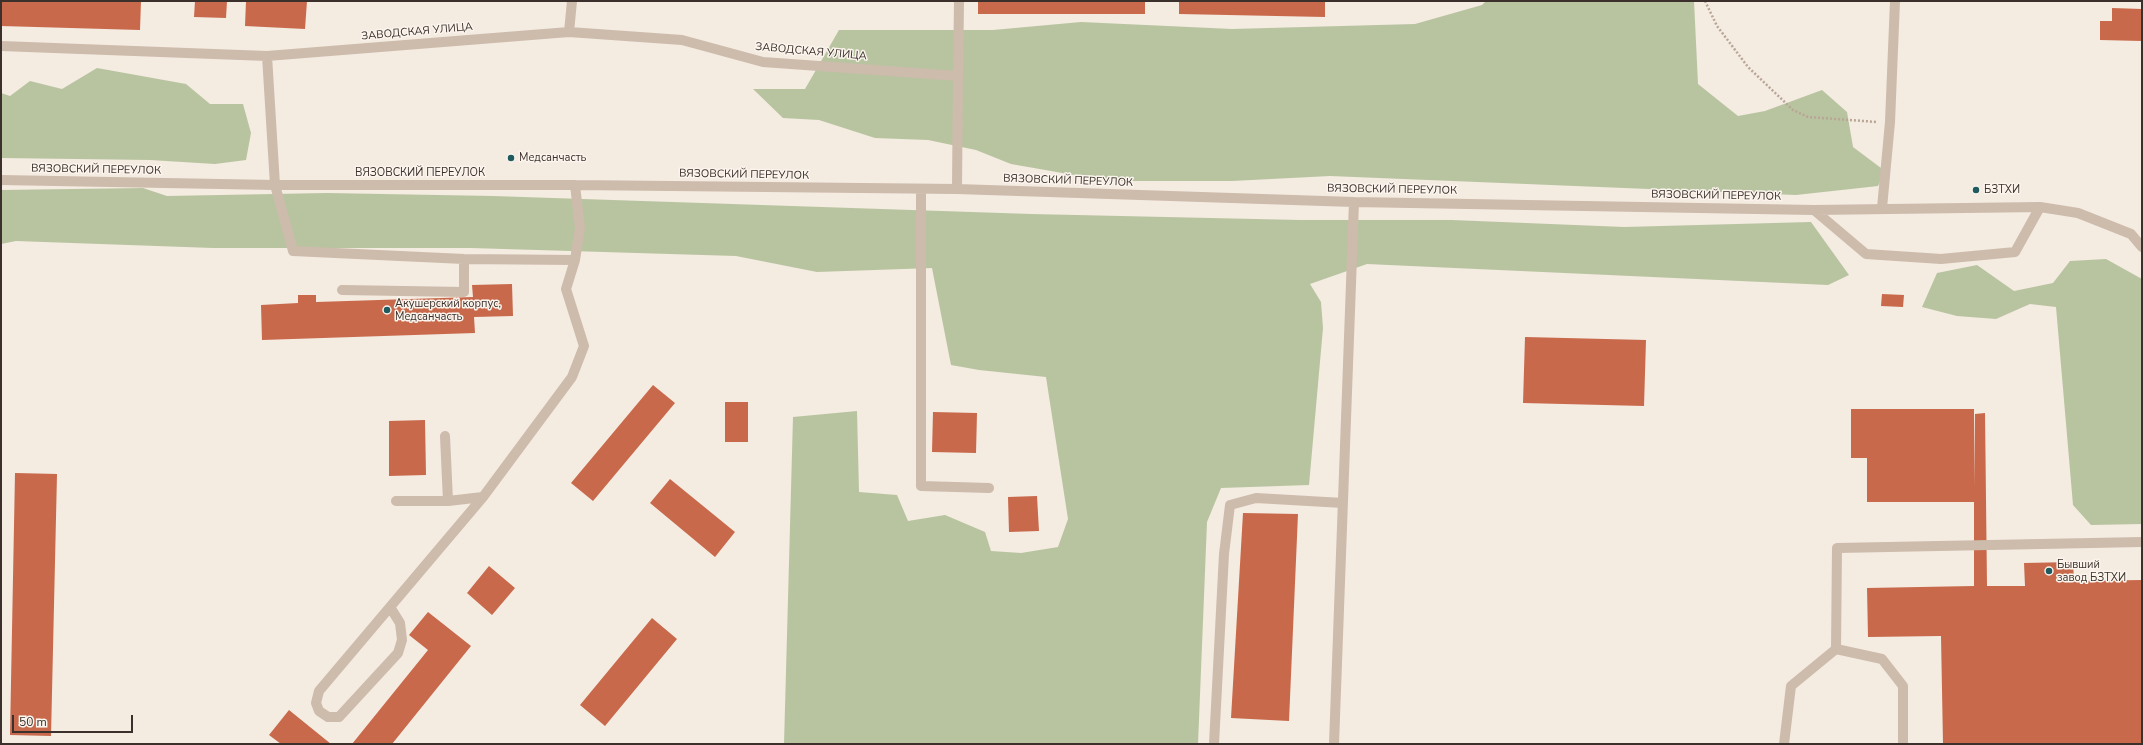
<!DOCTYPE html>
<meta charset="utf-8">
<style>
body{margin:0}
#map{position:relative;width:2143px;height:745px;overflow:hidden;background:#f4ebe1;font-family:"Nunito Sans",sans-serif}
canvas{display:block}
.frame{position:absolute;inset:0;border:2px solid #3b302b;pointer-events:none}
.scale{position:absolute;left:12px;top:715px;width:121px;height:18px;box-sizing:border-box;border:2px solid #3b302b;border-top:0;padding-left:5px;font-size:12px;line-height:14px;white-space:nowrap;color:#3b302b;-webkit-text-stroke:3px #fbf5ee;paint-order:stroke}
</style>
<div id="map">
<canvas width="2143" height="745"></canvas>
<div class="frame"></div>
<div class="scale">50 m</div>
</div>
<script>
const ctx = document.querySelector('canvas').getContext('2d');
ctx.lineJoin = 'round';
function fillPath(path, color) { ctx.fillStyle = color; ctx.fill(path, 'evenodd'); }
const shape = rows => new Path2D(rows.map(r => 'M' + r).join(''));
function strokePath(path, color, width, dash) { ctx.strokeStyle = color; ctx.lineWidth = width; ctx.lineCap = dash ? 'butt' : 'round'; ctx.setLineDash(dash || []); ctx.stroke(path); }
function write(font, color, halo, rows, align = 'center') {
  ctx.font = font + ' "Nunito Sans",sans-serif'; ctx.lineWidth = 3; ctx.setLineDash([]); ctx.textBaseline = 'middle'; ctx.strokeStyle = halo; ctx.fillStyle = color; for (const [text, x, y, turn = 0] of rows) {
    ctx.save(); ctx.translate(x, y); ctx.rotate((+turn || 0) * Math.PI / 180); ctx.textAlign = isNaN(turn) ? turn : align; if (halo) ctx.strokeText(text, 0, 0); ctx.fillText(text, 0, 0); ctx.restore();
  }
}
fillPath(shape([
 [1486,1,1694,1,1698,84,1738,116,1765,111,1822,90,1847,112,1853,147,1885,171,1878,186,1796,195,1330,176,1232,181,1108,181,1011,164,976,150,928,140,875,138,819,120,783,118,753,89,805,89,839,30,993,30,1081,22,1232,29,1415,24,1482,5],
 [97,68,186,84,210,104,243,104,251,133,246,160,215,164,150,160,1,158,1,93,10,96,30,81,62,89],
 [143,188,167,196,327,193,493,196,1031,214,1300,220,1452,220,1624,227,1811,222,1849,275,1828,285,1367,264,1310,284,1321,302,1323,328,1309,485,1221,488,1207,522,1198,744,784,744,793,417,857,411,859,492,897,495,908,521,945,515,985,532,991,551,1021,553,1058,547,1068,519,1046,377,979,370,951,365,932,268,817,272,736,256,471,248,213,248,16,241,1,244,1,190],
 [2106,259,2142,279,2142,524,2091,525,2073,505,2056,307,2030,304,1996,319,1957,316,1922,307,1937,273,1977,265,2014,291,2053,283,2070,261]
]), '#b8c4a0');
fillPath(shape([
 [1,1,141,1,140,30,1,26],
 [195,1,227,1,226,18,194,17],
 [246,1,307,1,305,29,245,26],
 [978,1,1145,1,1145,14,978,14],
 [1179,1,1325,1,1325,17,1179,14],
 [2112,8,2142,9,2142,41,2100,40,2100,21,2112,21],
 [512,284,513,316,474,317,475,333,262,340,261,305,298,303,298,295,316,295,316,302,473,297,472,285],
 [1882,294,1904,295,1903,307,1881,306],
 [1525,337,1646,340,1644,406,1523,403],
 [653,385,675,403,593,501,571,483],
 [725,402,748,402,748,442,725,442],
 [1851,409,1974,409,1974,487,1975,414,1985,413,1987,586,2025,586,2024,563,2073,562,2074,581,2142,580,2142,744,1943,744,1941,636,1868,637,1867,588,1974,586,1974,502,1867,502,1867,458,1851,458],
 [933,412,977,413,976,453,932,452],
 [425,420,426,475,389,476,389,421],
 [15,473,57,474,51,736,10,735],
 [670,479,735,532,715,557,650,503],
 [1037,496,1039,531,1009,532,1008,497],
 [1243,513,1298,514,1289,721,1231,718],
 [489,566,515,588,492,615,467,593],
 [428,612,471,646,392,744,352,744,428,650,409,635],
 [652,618,677,639,605,726,580,705],
 [289,710,331,744,281,744,269,735]
]), '#c8694b');
strokePath(shape([
 [1705,1,1717,26,1748,67,1793,110,1808,117,1877,122]
]), '#b9a596', 2.5, [2, 2]);
strokePath(shape([
 [569,32,572,1],
 [1,46,267,56,275,185,293,251,464,259,575,260,580,228,575,185],
 [267,56,569,32,682,40,763,62,958,76,957,189],
 [958,76,959,1],
 [1,180,275,185,575,185,957,189,1354,202,1814,210,2040,207,2078,213,2131,234,2142,247],
 [921,189,921,486,989,488],
 [1882,208,1890,122,1895,1],
 [1814,210,1866,254,1941,259,2015,252,2040,207],
 [342,290,464,292,464,259],
 [445,436,448,501],
 [396,501,448,501,483,497],
 [390,607,400,623,402,640,398,653,339,717,328,717,319,711,316,703,319,691,390,607,483,497,572,377,584,346,566,289,575,260],
 [1214,744,1224,554,1230,505,1256,498,1343,503],
 [1334,744,1354,202],
 [1784,744,1791,686,1836,649],
 [1903,744,1903,686,1882,659,1836,649,1837,548,2142,542]
]), '#cdbbac', 10);
for (const [x, y, r, color] of [
 [511,158,4,"#1f5a5e"],
 [1976,190,4,"#1f5a5e"],
 [387,310,4,"#1f5a5e"],
 [2049,571,4,"#1f5a5e"]
]) { const dot = new Path2D(); dot.arc(x, y, r, 0, 2 * Math.PI); ctx.fillStyle = color; ctx.fill(dot); strokePath(dot, '#fbf5ee', 1.5); }
write('11px', '#3b302b', '#fbf5ee', [
 ["ЗАВОДСКАЯ УЛИЦА",417,32,-5],
 ["ЗАВОДСКАЯ УЛИЦА",811,52,5],
 ["ВЯЗОВСКИЙ ПЕРЕУЛОК",96,170,1],
 ["ВЯЗОВСКИЙ ПЕРЕУЛОК",420,173],
 ["ВЯЗОВСКИЙ ПЕРЕУЛОК",744,175,1],
 ["ВЯЗОВСКИЙ ПЕРЕУЛОК",1068,181,2],
 ["ВЯЗОВСКИЙ ПЕРЕУЛОК",1392,190,1],
 ["ВЯЗОВСКИЙ ПЕРЕУЛОК",1716,196,1]
]);
write('11px', '#3b302b', '#fbf5ee', [
 ["Медсанчасть",519,158],
 ["БЗТХИ",1984,190],
 ["Акушерский корпус,",395,304],
 ["Медсанчасть",395,317],
 ["Бывший",2057,565],
 ["завод БЗТХИ",2057,578]
], 'left');
</script>
